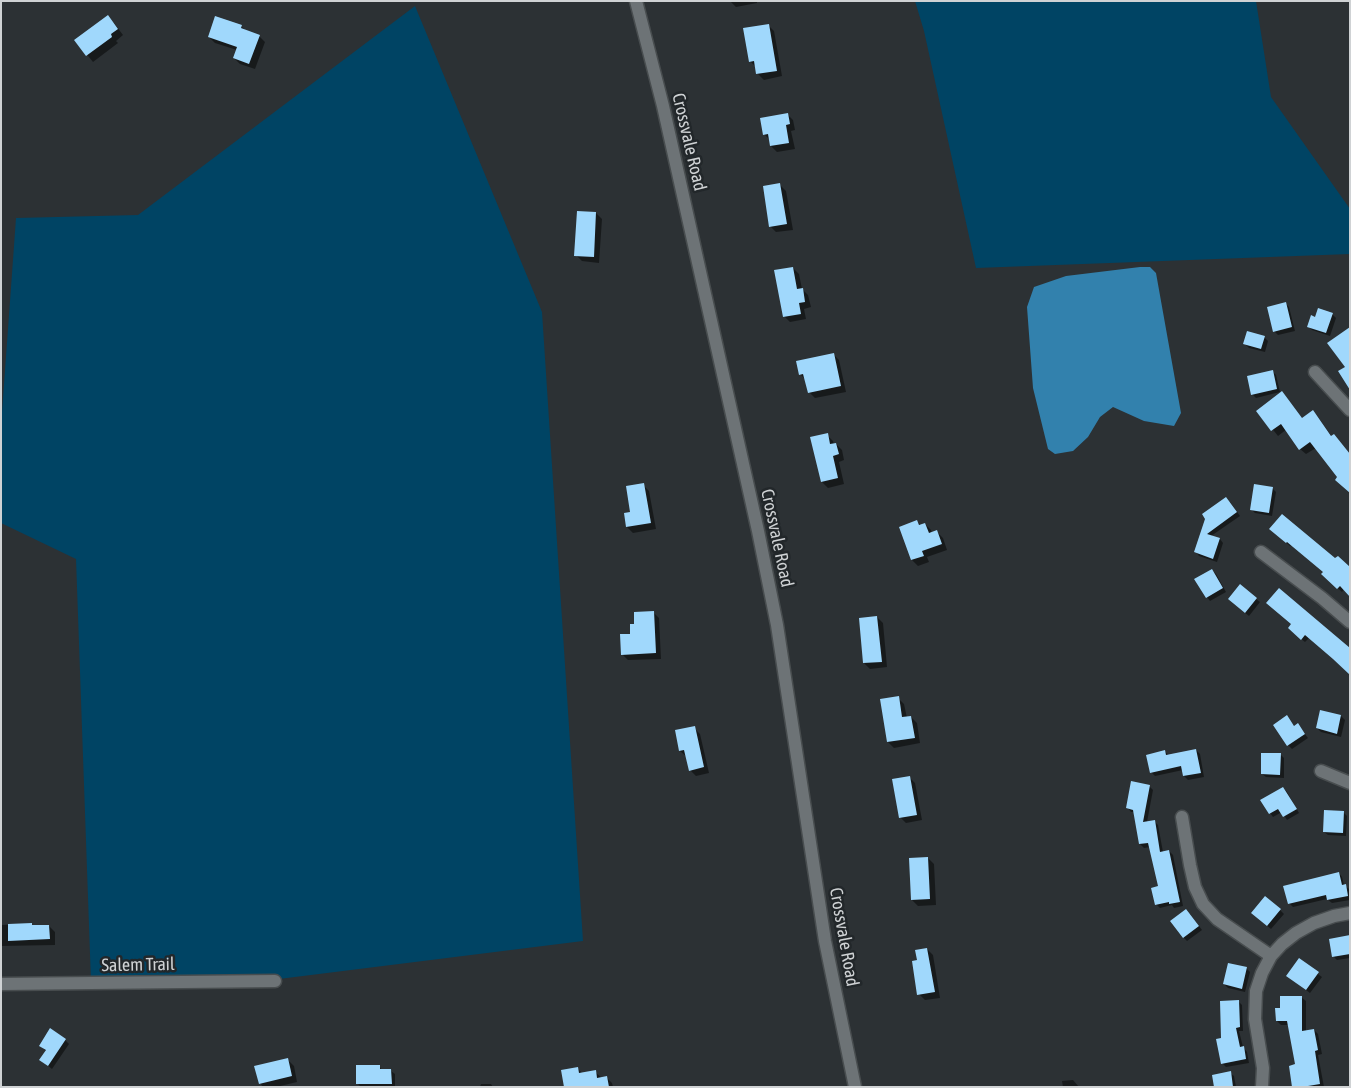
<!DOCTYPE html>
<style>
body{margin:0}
#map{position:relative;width:1351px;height:1088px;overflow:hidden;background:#2c3134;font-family:"Asap Condensed",sans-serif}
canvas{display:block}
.frame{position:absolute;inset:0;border:2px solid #cfd2d4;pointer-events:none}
</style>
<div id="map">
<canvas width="1351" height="1088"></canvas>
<div class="frame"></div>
</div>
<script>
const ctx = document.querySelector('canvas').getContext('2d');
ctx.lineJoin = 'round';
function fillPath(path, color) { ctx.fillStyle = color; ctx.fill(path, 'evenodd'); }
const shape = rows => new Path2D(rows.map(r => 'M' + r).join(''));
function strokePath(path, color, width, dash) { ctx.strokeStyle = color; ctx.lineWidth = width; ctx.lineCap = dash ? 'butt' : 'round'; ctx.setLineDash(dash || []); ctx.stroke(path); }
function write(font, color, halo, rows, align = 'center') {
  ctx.font = font + ' "Asap Condensed",sans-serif'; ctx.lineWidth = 5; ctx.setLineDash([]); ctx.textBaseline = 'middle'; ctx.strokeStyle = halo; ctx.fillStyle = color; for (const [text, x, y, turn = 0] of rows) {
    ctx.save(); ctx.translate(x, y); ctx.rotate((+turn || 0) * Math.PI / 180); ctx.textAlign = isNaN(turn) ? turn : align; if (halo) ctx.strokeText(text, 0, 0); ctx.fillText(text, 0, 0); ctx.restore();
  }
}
fillPath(shape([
 [915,1,1256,1,1271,97,1350,209,1350,254,976,268,924,31],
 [415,6,542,312,583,941,279,979,91,982,76,559,1,523,1,426,16,218,138,215]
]), '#004464');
fillPath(shape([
 [1140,267,1150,267,1156,273,1181,413,1174,426,1144,421,1113,407,1100,417,1088,437,1073,451,1055,454,1048,449,1033,388,1027,307,1034,287,1066,276]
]), '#3281ad');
fillPath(shape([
 [730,1,757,1,757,3,736,7],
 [114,23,123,35,116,41,118,43,93,62,76,41],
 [768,25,774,31,782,76,764,80,758,74,757,68,750,61],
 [241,26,247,32,259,36,265,42,255,69,240,64,234,58,237,50,215,43,209,37],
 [787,114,793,120,795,130,791,131,795,149,777,152,771,146,770,140,764,134],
 [780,185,786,191,793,230,776,232,770,226],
 [596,213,602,219,599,263,582,261,576,255],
 [793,268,799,274,802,289,808,295,811,307,804,309,806,319,790,322,784,316],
 [1285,303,1289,307,1295,331,1278,335,1274,331],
 [1332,314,1336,318,1330,336,1312,330,1308,326,1316,318],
 [1264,337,1268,341,1265,352,1249,348,1245,344],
 [833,354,839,360,846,392,815,398,809,392,806,380,800,374],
 [1272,371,1276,375,1280,392,1256,398,1252,394],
 [1258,411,1302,419,1313,412,1318,417,1332,437,1339,477,1316,448,1306,454,1300,449,1287,429,1278,436],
 [827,435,833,441,834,445,836,444,842,450,844,460,839,462,844,484,828,488,822,482],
 [643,485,649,491,656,529,633,533,627,527,631,513],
 [1272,488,1276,492,1272,516,1255,513,1252,510],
 [1230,502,1240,516,1211,536,1220,539,1223,543,1217,562,1199,556,1196,552,1207,519],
 [916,521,921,525,925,524,931,530,932,534,937,532,943,538,947,550,927,557,929,562,918,566,912,560],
 [1275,533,1335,560,1344,589,1342,592,1323,574,1325,572,1291,545,1290,546],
 [1212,570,1216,574,1226,592,1210,601,1207,597],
 [1256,599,1260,602,1249,616,1233,603],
 [653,612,659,618,661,659,628,660,622,654,631,635],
 [877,617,883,623,887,667,870,669,864,663],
 [1292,624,1309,638,1305,642,1293,632],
 [898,698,904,704,907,718,911,717,917,723,920,743,894,748,888,742],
 [1341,716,1345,720,1341,737,1321,732,1317,728],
 [1287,717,1295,727,1298,725,1308,738,1292,749,1288,745],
 [694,728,700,734,709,773,696,776,690,770,687,757,680,751],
 [1196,750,1200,754,1204,777,1188,780,1184,776,1183,770,1155,776,1151,772,1165,752,1169,755],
 [1281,755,1284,758,1284,778,1266,777,1262,774],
 [909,777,915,783,922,820,906,823,900,817],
 [1149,786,1153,790,1147,822,1154,821,1158,825,1163,852,1169,851,1173,855,1183,906,1174,908,1172,905,1160,908,1156,904,1159,887,1150,847,1144,848,1140,844,1135,812,1131,812,1128,808],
 [1283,788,1287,792,1299,813,1287,820,1282,812,1273,817,1270,813],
 [1343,812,1347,816,1346,836,1328,835,1324,832],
 [928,858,934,864,936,905,918,906,912,900],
 [1339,873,1342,877,1344,885,1349,889,1350,900,1332,903,1327,899,1293,907,1289,903],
 [1280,910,1284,914,1271,929,1257,917],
 [1190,914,1202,930,1187,941,1183,937],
 [31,924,33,926,49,926,55,932,55,945,1,946,1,925],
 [1350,936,1350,958,1337,960,1334,957],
 [927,949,933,955,940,998,925,1000,919,994,918,961],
 [1299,960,1322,977,1310,993,1291,979],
 [1246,968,1250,972,1245,992,1228,988,1224,984],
 [1301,997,1306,1001,1306,1031,1314,1030,1318,1034,1322,1054,1318,1055,1324,1087,1294,1087,1296,1065,1289,1025,1281,1025,1277,1021,1281,1009],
 [1238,1001,1242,1005,1243,1031,1239,1031,1243,1047,1247,1052,1249,1063,1226,1067,1222,1063,1222,1039],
 [65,1040,69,1044,52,1069,41,1060,46,1051,40,1046],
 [288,1060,294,1066,297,1082,276,1087,263,1087,260,1083],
 [379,1066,383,1071,391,1071,395,1074,395,1087,361,1087,358,1084],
 [578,1069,582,1073,595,1072,602,1078,606,1077,612,1083,613,1087,565,1087],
 [1230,1073,1234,1076,1236,1087,1215,1087],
 [1073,1080,1079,1087,1063,1087,1062,1081],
 [481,1084,491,1084,493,1087,480,1087],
 [963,1086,993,1086,994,1087,963,1087]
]), '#0007');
fillPath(shape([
 [108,15,118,29,111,34,112,37,86,56,74,40],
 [215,16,242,25,241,28,260,35,249,64,233,58,237,47,208,37],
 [769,24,777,71,756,74,754,61,749,62,743,28],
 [788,113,790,124,786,125,789,143,770,146,768,134,763,135,760,118],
 [780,183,787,224,769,227,763,186],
 [577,211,596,212,594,257,574,256],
 [793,267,797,289,803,288,805,302,799,303,801,314,783,317,774,270],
 [1286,302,1292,327,1273,332,1267,307],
 [1318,308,1333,313,1326,333,1307,327,1311,315,1315,317],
 [1350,327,1350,390,1338,371,1345,367,1327,343],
 [1247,331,1265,336,1261,349,1243,344],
 [834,353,841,386,808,393,803,374,799,375,796,361],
 [1273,370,1277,389,1251,395,1247,376],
 [1282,391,1302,418,1313,410,1331,436,1334,434,1350,454,1350,493,1335,480,1337,477,1310,442,1299,450,1281,424,1271,431,1256,411],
 [828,433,830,444,836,443,839,454,833,456,838,478,821,482,810,437],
 [644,483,651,523,626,527,624,513,630,512,626,486],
 [1254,484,1273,487,1269,513,1250,510],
 [1226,497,1237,512,1207,534,1220,538,1213,559,1194,552,1205,519,1202,514],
 [1282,514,1335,558,1338,556,1350,567,1350,597,1340,586,1337,589,1321,574,1323,572,1287,542,1286,543,1269,529],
 [917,520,919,525,925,523,929,533,937,530,942,544,922,551,924,556,911,560,899,527],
 [1212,569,1223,588,1206,598,1194,579],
 [1240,584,1257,598,1245,613,1228,599],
 [1279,588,1350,648,1350,675,1333,659,1305,635,1301,640,1288,628,1291,624,1266,603],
 [654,611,656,653,621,655,620,634,630,634,630,624,634,624,634,612],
 [877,616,882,662,863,663,859,618],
 [899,696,902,717,911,716,915,738,887,742,880,699],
 [1320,710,1341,715,1337,734,1316,728],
 [1287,715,1294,726,1298,723,1305,734,1287,746,1273,725],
 [695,726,704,767,689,771,684,750,679,751,675,730],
 [1196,749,1201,773,1183,776,1181,766,1150,773,1146,755,1165,750,1166,755],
 [1261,753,1281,753,1280,775,1261,774],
 [910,776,917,815,899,818,892,779],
 [1131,781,1150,785,1143,822,1155,820,1160,852,1169,850,1180,902,1169,904,1169,902,1155,905,1151,888,1158,886,1148,843,1139,844,1133,810,1126,808],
 [1283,787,1297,809,1283,817,1278,809,1269,814,1260,800],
 [1324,810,1344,811,1343,833,1323,832],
 [928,857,930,899,911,900,909,858],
 [1339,872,1342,885,1346,884,1348,896,1327,900,1326,895,1288,904,1283,886],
 [1265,896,1281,909,1267,926,1251,913],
 [1186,909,1199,926,1183,938,1170,921],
 [32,923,32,925,49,925,50,939,8,941,8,924],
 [1350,935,1350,954,1332,957,1329,939],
 [927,948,935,992,917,995,912,961,917,960,915,950],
 [1299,958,1319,972,1306,990,1286,976],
 [1228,963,1247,967,1242,989,1223,984],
 [1280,996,1302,996,1302,1031,1314,1029,1318,1050,1315,1051,1320,1084,1302,1087,1292,1087,1289,1066,1295,1064,1287,1021,1276,1021,1275,1008,1280,1008],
 [1239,1000,1240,1027,1236,1028,1240,1047,1244,1046,1246,1059,1221,1064,1216,1039,1221,1038,1220,1001],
 [50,1028,66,1039,48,1066,39,1060,46,1050,39,1046],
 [288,1058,292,1076,259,1084,254,1066],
 [356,1065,380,1065,380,1069,391,1069,392,1084,356,1084],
 [578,1067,579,1073,596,1070,597,1078,607,1076,609,1087,564,1087,561,1070],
 [1231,1071,1233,1087,1214,1087,1212,1075]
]), '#a0d8fc');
const minor = shape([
 [636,1,663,106,758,531,777,625,825,941,855,1087],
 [1315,372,1350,410],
 [1261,552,1322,598,1350,622],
 [1321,771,1350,783],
 [1182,817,1190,865,1195,887,1203,904,1217,919,1271,956],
 [1,984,275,981],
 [1262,1087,1263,1068,1255,1019,1256,991,1262,973,1271,956,1282,944,1296,933,1314,923,1334,916,1350,913]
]);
strokePath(minor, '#484d4f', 15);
strokePath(minor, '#6d7376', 12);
write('18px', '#cfd2d4', '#22272a', [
 ["Crossvale Road",689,142,77],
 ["Crossvale Road",777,538,78],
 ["Crossvale Road",844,937,80],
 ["Salem Trail",138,965,-1]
]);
</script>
